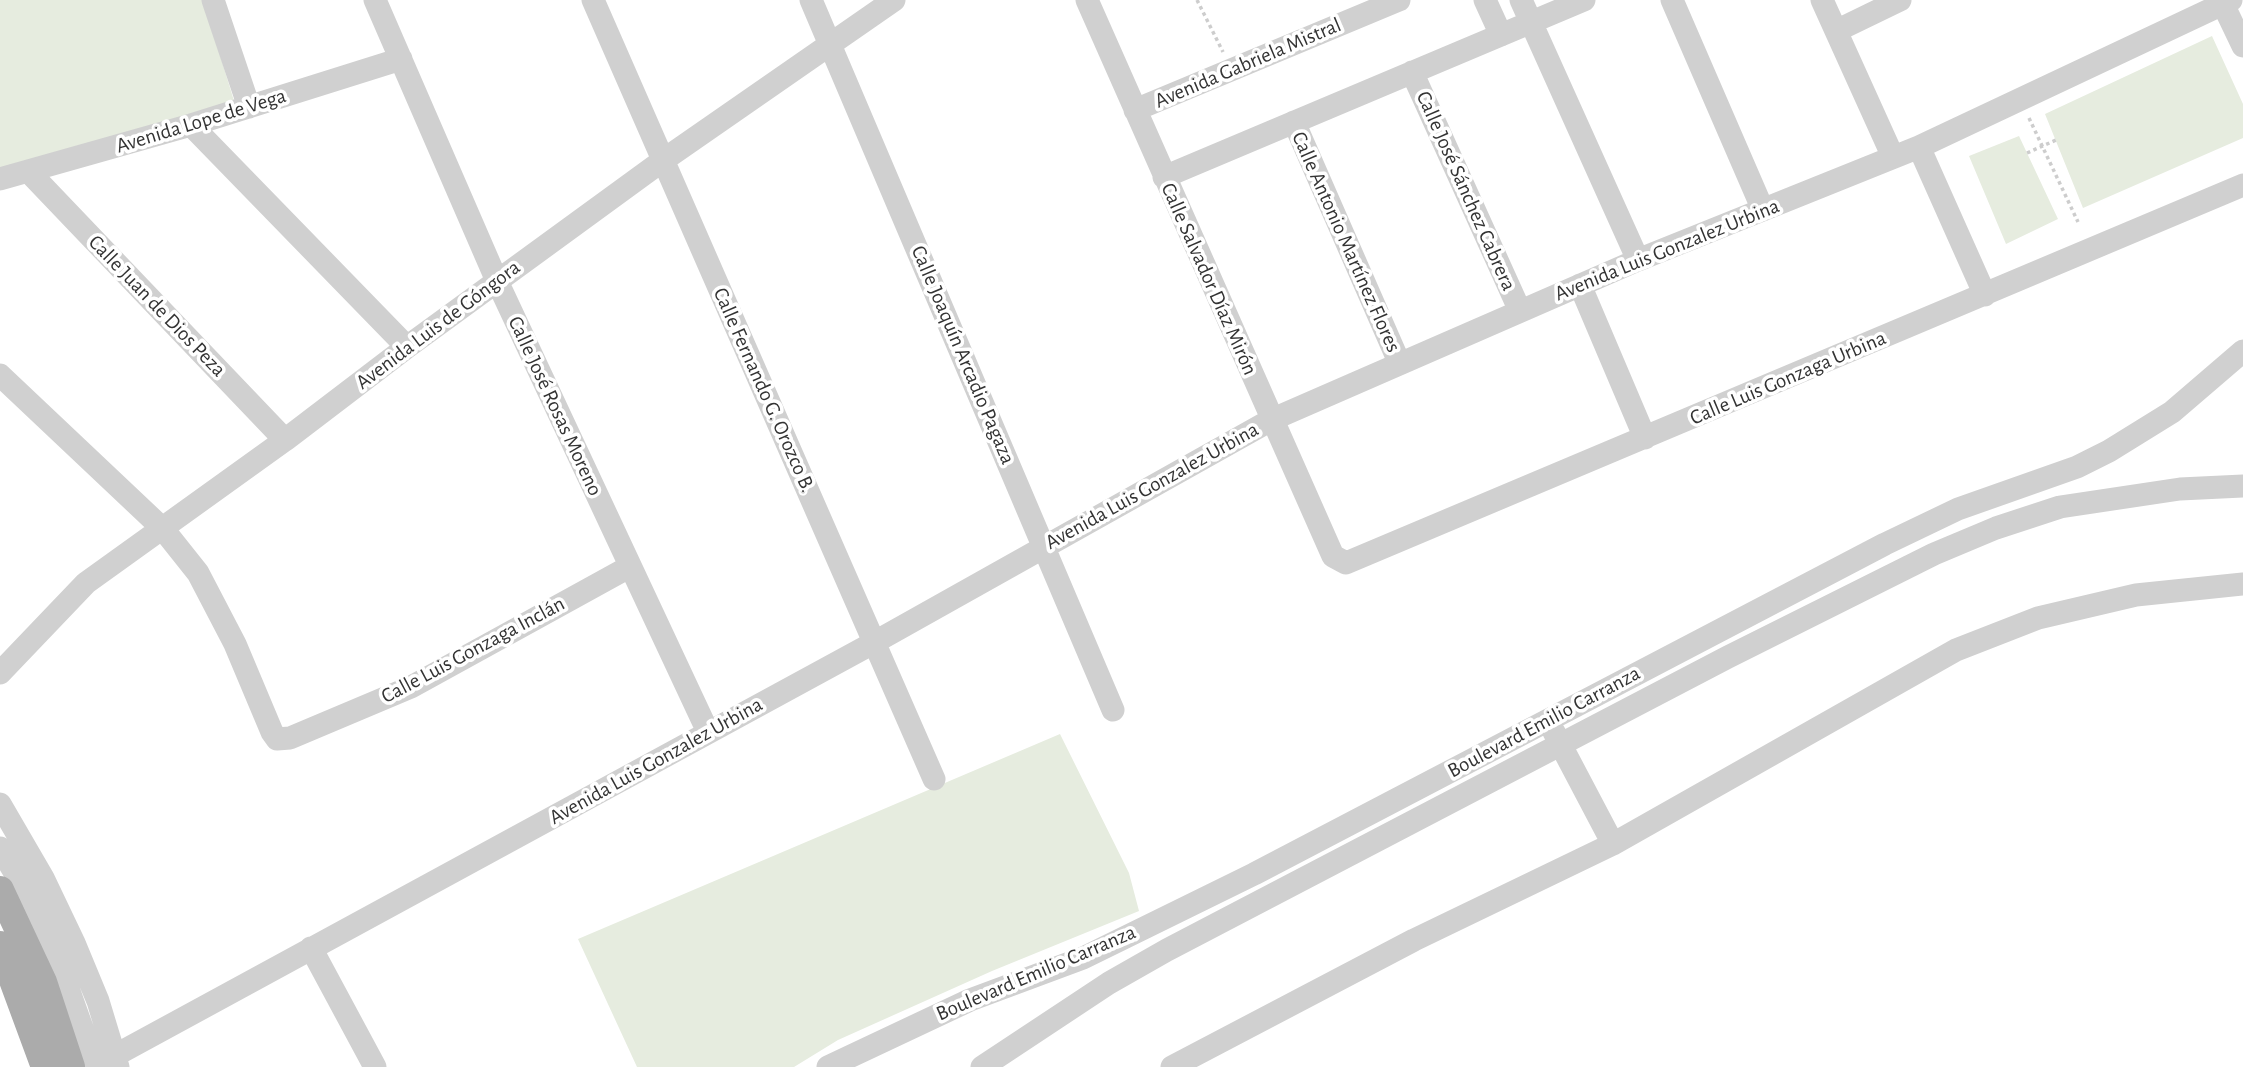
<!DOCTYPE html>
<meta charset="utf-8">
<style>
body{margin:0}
canvas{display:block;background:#fff}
</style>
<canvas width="2243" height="1067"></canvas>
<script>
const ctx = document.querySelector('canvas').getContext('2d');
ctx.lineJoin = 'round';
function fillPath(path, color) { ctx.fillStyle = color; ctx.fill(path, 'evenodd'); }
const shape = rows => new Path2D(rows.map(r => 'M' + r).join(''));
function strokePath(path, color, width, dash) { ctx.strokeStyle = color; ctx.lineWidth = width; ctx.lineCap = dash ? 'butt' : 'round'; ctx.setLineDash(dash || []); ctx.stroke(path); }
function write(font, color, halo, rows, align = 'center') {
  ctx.font = font + ' "Alegreya Sans",sans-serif'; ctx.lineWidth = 7; ctx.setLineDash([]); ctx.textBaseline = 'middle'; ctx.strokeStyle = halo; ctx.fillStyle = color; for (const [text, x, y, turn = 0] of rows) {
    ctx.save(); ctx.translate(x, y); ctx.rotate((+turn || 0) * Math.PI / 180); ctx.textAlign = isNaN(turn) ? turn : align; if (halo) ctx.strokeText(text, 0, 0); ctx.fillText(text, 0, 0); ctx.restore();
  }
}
fillPath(shape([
 [0,0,203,0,235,104,0,173],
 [2212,36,2243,104,2243,138,2083,208,2045,114],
 [2019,136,2058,219,2006,244,1969,156],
 [1060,734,1129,873,1139,911,992,971,838,1040,794,1067,637,1067,578,939]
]), '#e6ecdf');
strokePath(shape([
 [1197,0,1223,52],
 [2029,118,2078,222],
 [2027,153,2056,140]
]), '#cdcdcd', 3.5, [3.5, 3.5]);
strokePath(shape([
 [213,0,249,107],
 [375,0,497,281,708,732],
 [593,0,934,779],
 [811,0,1113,710],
 [1087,0,1333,556,1346,563,2243,185],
 [1485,0,1501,35],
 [1521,0,1638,260],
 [1672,0,1763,210],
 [1822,0,1893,157],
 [2221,0,2243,46],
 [1836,31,1900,0],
 [1412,72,1520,311],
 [1135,110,1399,0],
 [1294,122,1399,362],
 [191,125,407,347],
 [1919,147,1985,295],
 [29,172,285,440],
 [1164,177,1584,0],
 [0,179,191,125,401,59],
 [1580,285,1645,438],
 [0,375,163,529,198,573,235,644,272,732,277,739,290,738,411,687,629,567],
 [0,673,86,583,285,440,407,347,662,161,894,0],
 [1554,732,1613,844],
 [0,804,43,878,74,943,98,1001,118,1067],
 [0,848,29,896,54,949,96,1067],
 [311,948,375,1067],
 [114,1056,875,642,1271,420,1638,260,1919,147,2231,0],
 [828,1067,970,1000,1083,958,1254,874,1885,544,1958,509,2077,467,2109,451,2172,412,2243,351],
 [982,1067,1109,983,1167,950,1728,657,1934,554,1996,528,2060,507,2180,489,2243,486],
 [1172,1067,1414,940,1613,844,1956,650,2038,618,2136,595,2243,584]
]), '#d0d0d0', 23);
strokePath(shape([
 [0,890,43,982,71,1067],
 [0,945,45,1067]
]), '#ababab', 28);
write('21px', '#333', '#fff', [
 ["Avenida Gabriela Mistral",1248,63,-23],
 ["Avenida Lope de Vega",201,121,-17],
 ["Calle José Sánchez Cabrera",1466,191,66],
 ["Calle Antonio Martínez Flores",1346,242,66],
 ["Avenida Luis Gonzalez Urbina",1667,250,-22],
 ["Calle Salvador Díaz Mirón",1209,279,66],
 ["Calle Juan de Dios Peza",157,306,46],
 ["Avenida Luis de Góngora",438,325,-37],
 ["Calle Joaquín Arcadio Pagaza",963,355,67],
 ["Calle Luis Gonzaga Urbina",1788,378,-23],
 ["Calle Fernando G. Orozco B.",764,390,66],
 ["Calle José Rosas Moreno",555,406,65],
 ["Avenida Luis Gonzalez Urbina",1152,486,-29],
 ["Calle Luis Gonzaga Inclán",473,650,-28],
 ["Boulevard Emilio Carranza",1544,722,-28],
 ["Avenida Luis Gonzalez Urbina",656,761,-29],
 ["Boulevard Emilio Carranza",1036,973,-23]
]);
</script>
